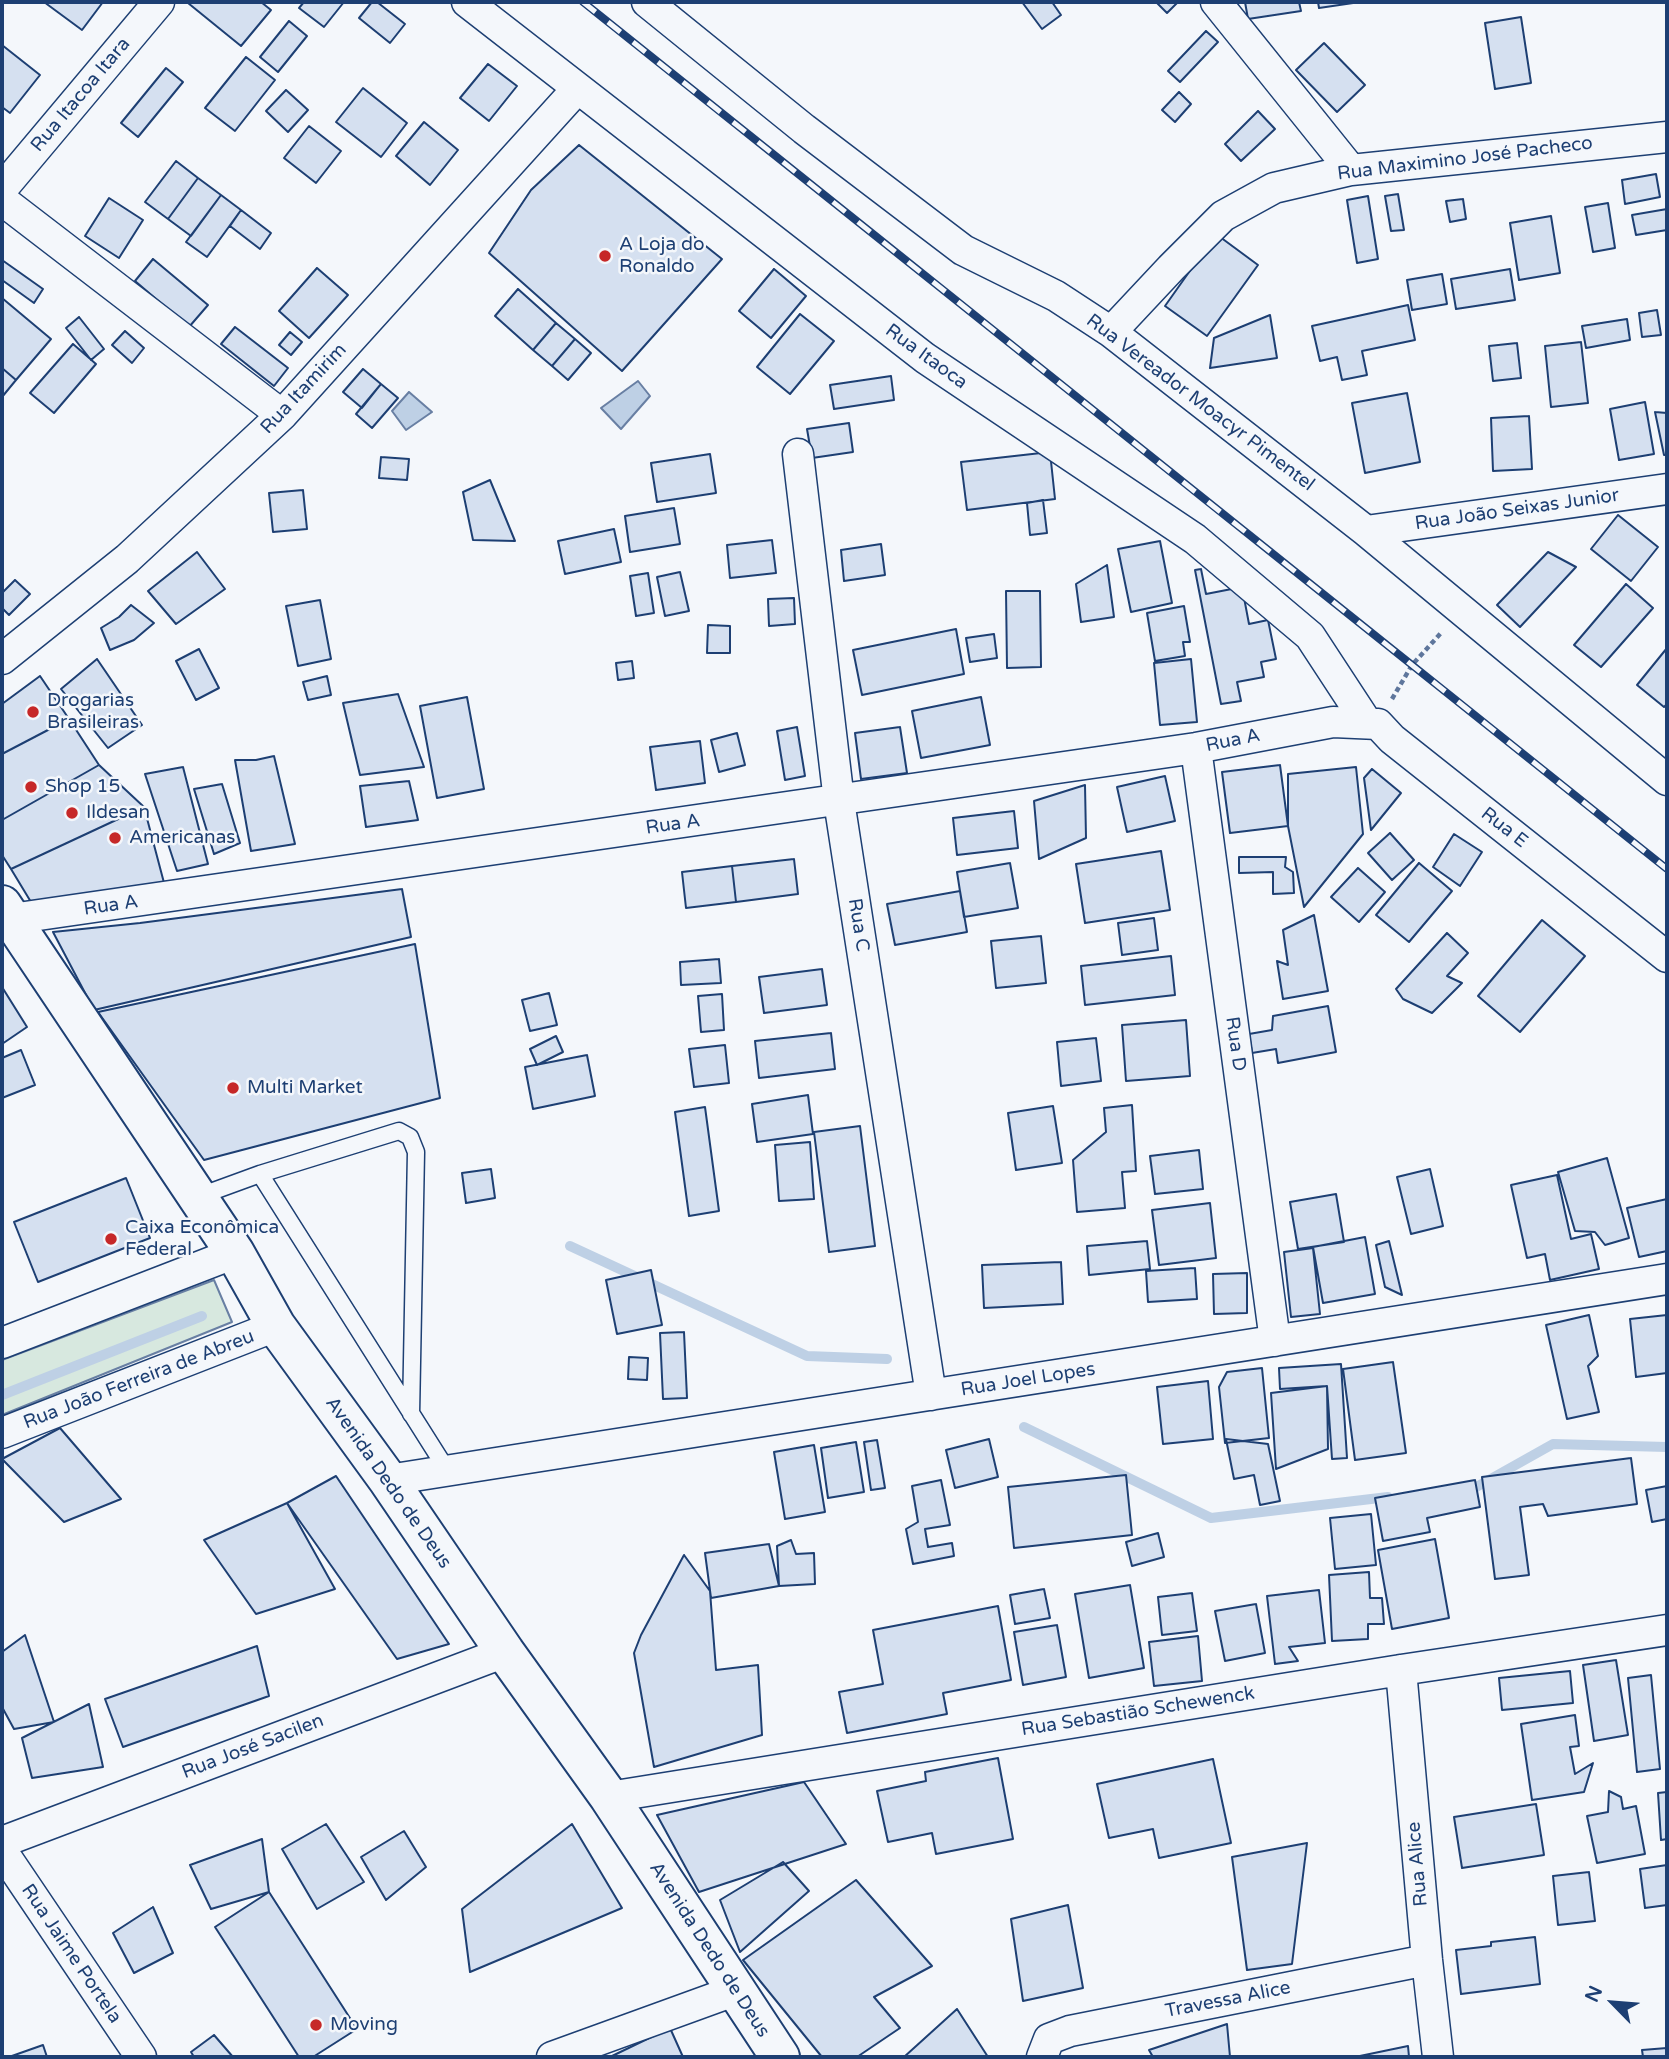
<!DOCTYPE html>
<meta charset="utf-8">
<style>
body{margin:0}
#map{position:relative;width:1669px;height:2059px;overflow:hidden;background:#f4f7fb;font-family:"Varela Round",sans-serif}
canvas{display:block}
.frame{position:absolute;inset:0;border:4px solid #1d3f73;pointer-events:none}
.north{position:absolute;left:1578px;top:1968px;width:70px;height:70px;-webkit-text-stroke:5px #f4f7fb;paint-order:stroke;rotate:295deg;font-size:19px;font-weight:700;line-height:28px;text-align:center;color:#1d3f73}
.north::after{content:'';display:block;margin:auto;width:24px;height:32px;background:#1d3f73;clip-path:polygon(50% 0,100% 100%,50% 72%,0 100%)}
</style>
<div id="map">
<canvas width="1669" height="2059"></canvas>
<div class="frame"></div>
<div class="north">N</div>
</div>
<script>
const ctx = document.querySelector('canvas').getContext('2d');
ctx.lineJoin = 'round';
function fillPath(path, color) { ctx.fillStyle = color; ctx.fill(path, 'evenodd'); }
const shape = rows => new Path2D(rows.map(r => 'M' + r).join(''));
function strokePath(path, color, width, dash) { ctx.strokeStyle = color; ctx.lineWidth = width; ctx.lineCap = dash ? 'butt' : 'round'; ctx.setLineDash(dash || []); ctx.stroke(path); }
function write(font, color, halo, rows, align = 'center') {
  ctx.font = font + ' "Varela Round",sans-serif'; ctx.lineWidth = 5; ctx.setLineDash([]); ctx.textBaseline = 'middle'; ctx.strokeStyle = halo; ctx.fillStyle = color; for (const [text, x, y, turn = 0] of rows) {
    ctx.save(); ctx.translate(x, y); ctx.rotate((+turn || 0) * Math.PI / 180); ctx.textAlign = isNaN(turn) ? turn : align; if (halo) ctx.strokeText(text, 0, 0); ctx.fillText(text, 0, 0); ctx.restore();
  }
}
const green = shape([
 [214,1280,232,1322,2,1415,2,1360,214,1280]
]);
fillPath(green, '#d7e8df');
strokePath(green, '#687fa3', 2);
const water = shape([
 [638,381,650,396,621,429,601,408,638,381],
 [409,392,432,412,406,430,392,411,409,392]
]);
fillPath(water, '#bed0e5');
strokePath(water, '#687fa3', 2);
strokePath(shape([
 [570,1246,807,1356,887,1359],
 [2,1395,202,1316],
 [1024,1427,1211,1518,1388,1497],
 [1463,1491,1471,1490,1553,1444,1667,1447]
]), '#bed0e5', 10);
const building = shape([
 [44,2,103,2,82,30,44,2],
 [189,2,261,2,271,10,241,46,188,3,189,2],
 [304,2,344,2,324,27,299,8,304,2],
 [372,2,377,2,405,24,390,43,359,18,372,2],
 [1022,2,1052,2,1061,15,1042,29,1022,2],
 [1156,2,1178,2,1167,13,1156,2],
 [1245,2,1299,2,1301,11,1248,19,1245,2],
 [1318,2,1360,2,1319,8,1318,2],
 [1521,17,1531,83,1495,89,1485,23,1521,17],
 [289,21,307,36,278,72,260,57,289,21],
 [1206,31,1218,42,1180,82,1168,71,1206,31],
 [1324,43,1365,85,1337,112,1296,70,1324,43],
 [2,45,40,75,10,113,2,107,2,45],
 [246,57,275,80,235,131,205,108,246,57],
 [488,64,517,86,489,121,460,98,488,64],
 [166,68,183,82,138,137,121,123,166,68],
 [363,88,407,123,381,157,336,122,363,88],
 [286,90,308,110,288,132,266,111,286,90],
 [1179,92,1191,104,1175,122,1162,110,1179,92],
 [1258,111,1275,129,1241,161,1225,144,1258,111],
 [424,122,458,150,430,185,396,156,424,122],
 [309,126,341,151,316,183,284,158,309,126],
 [579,145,722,259,622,371,489,253,531,190,579,145],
 [176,161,198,178,168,219,145,202,176,161],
 [1656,174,1660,197,1625,204,1622,180,1656,174],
 [198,178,221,195,191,236,168,219,198,178],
 [1398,194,1404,230,1391,231,1385,196,1398,194],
 [221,195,241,210,207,257,186,242,221,195],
 [1368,196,1378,259,1357,263,1347,200,1368,196],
 [109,198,143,220,119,258,85,236,109,198],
 [1463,199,1466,219,1450,222,1446,201,1463,199],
 [1608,203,1615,248,1593,252,1585,207,1608,203],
 [1667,209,1667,230,1636,235,1632,215,1667,209],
 [241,210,271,233,260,249,230,226,241,210],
 [1551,216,1560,273,1519,280,1510,223,1551,216],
 [1216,234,1258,265,1207,336,1165,306,1216,234],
 [153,259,208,305,189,327,135,281,153,259],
 [2,260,43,289,34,303,2,280,2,260],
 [317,268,348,295,309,338,279,311,317,268],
 [774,269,806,296,771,338,739,311,774,269],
 [1510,269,1515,300,1456,309,1451,279,1510,269],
 [1442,274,1447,304,1412,310,1407,280,1442,274],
 [518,289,556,323,533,350,495,316,518,289],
 [2,298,51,339,16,380,2,368,2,298],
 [1408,305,1415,340,1362,351,1367,375,1342,380,1337,357,1320,361,1312,326,1408,305],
 [1657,310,1661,335,1642,337,1639,313,1657,310],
 [800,314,834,341,790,394,757,367,800,314],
 [1270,315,1277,358,1210,368,1214,338,1270,315],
 [79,317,104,349,91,360,66,328,79,317],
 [1627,319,1630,340,1586,348,1582,326,1627,319],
 [556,323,575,339,552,366,533,350,556,323],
 [235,327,288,368,274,386,221,344,235,327],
 [125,331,144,348,132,363,112,345,125,331],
 [290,332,302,342,291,355,279,345,290,332],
 [575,339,591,353,568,380,552,366,575,339],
 [1581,342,1588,403,1551,407,1545,346,1581,342],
 [1517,343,1521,378,1493,381,1489,346,1517,343],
 [73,344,96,364,54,413,30,393,73,344],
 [2,368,16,380,2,397,2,368],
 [363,369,381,384,362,408,343,392,363,369],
 [891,376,894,400,834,409,830,385,891,376],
 [381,384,398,398,372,428,356,414,381,384],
 [1407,393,1420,462,1365,473,1352,403,1407,393],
 [1645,402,1654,454,1619,460,1610,409,1645,402],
 [1655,412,1667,413,1667,455,1664,455,1655,412],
 [1529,416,1532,469,1493,471,1491,418,1529,416],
 [849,423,853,452,812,458,807,429,849,423],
 [1050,452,1055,499,967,510,961,462,1050,452],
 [710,454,716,493,657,502,651,463,710,454],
 [381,457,409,459,407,480,379,478,381,457],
 [490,480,515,541,473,540,463,492,490,480],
 [303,490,307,529,273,532,269,493,303,490],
 [1043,500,1047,533,1030,535,1027,503,1043,500],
 [674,508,680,544,630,552,625,516,674,508],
 [1618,515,1658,547,1631,581,1591,549,1618,515],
 [614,529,621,562,565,574,558,541,614,529],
 [772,540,776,573,730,578,727,545,772,540],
 [1160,541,1172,603,1131,612,1118,549,1160,541],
 [881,544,885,575,844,581,841,550,881,544],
 [197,552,225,589,176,624,148,591,197,552],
 [1548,552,1576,567,1520,627,1497,605,1548,552],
 [1107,565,1114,617,1081,622,1076,584,1107,565],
 [1201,569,1206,594,1242,587,1249,624,1268,620,1276,659,1261,662,1264,677,1237,682,1241,701,1221,704,1195,570,1201,569],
 [680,572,689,611,665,616,657,577,680,572],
 [648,573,654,613,636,616,630,576,648,573],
 [15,580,30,594,9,615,2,608,2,593,15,580],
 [1626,584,1653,608,1601,667,1574,645,1626,584],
 [1006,591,1040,591,1041,667,1007,668,1006,591],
 [794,598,795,624,769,626,768,599,794,598],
 [320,600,331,659,298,666,286,606,320,600],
 [131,605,154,623,134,640,110,650,101,628,119,617,131,605],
 [1184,606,1190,642,1183,642,1185,656,1155,661,1147,613,1184,606],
 [708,625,730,626,730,653,707,653,708,625],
 [956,629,964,674,862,695,853,650,956,629],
 [994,634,997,658,970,662,966,638,994,634],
 [1667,648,1667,704,1664,707,1637,685,1667,648],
 [199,649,219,688,196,700,176,661,199,649],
 [97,659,142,725,108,748,61,689,97,659],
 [1191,659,1197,722,1160,725,1154,663,1191,659],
 [632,661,634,678,618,680,616,663,632,661],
 [40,676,69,719,2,754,2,704,40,676],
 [327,676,331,695,308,700,303,682,327,676],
 [398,694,424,767,360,775,343,703,398,694],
 [467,697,484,789,437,798,420,706,467,697],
 [981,697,990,745,921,758,912,711,981,697],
 [69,719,99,765,2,820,2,754,69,719],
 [797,727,805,776,785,780,777,731,797,727],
 [900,727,907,773,861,779,855,733,900,727],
 [737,733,745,765,719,772,711,740,737,733],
 [700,741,705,783,656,790,650,747,700,741],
 [274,756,295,844,251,851,235,760,256,760,274,756],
 [99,765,144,807,11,869,2,855,2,820,99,765],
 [1280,765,1288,826,1230,833,1222,772,1280,765],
 [183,767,208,864,177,871,145,774,183,767],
 [1356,767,1363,834,1304,907,1288,826,1288,774,1356,767],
 [1372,769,1401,793,1371,830,1364,778,1372,769],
 [1165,776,1175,821,1127,832,1117,787,1165,776],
 [409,781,418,820,366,827,360,786,409,781],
 [222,784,240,843,214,854,194,789,222,784],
 [1085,785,1086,838,1039,859,1034,801,1085,785],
 [144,807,168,898,34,907,11,869,144,807],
 [1014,811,1018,848,957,855,953,818,1014,811],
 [1390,833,1414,860,1392,880,1368,853,1390,833],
 [1454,834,1482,852,1460,886,1433,867,1454,834],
 [1161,851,1170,910,1085,923,1076,864,1161,851],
 [1239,857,1286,857,1285,867,1293,872,1294,893,1273,894,1273,872,1239,873,1239,857],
 [794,859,798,894,736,902,732,866,794,859],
 [1010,863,1018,908,964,917,957,872,1010,863],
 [1419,863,1452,891,1409,942,1376,915,1419,863],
 [732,866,736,902,686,908,682,872,732,866],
 [1358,868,1385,892,1359,922,1331,897,1358,868],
 [402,889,411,937,94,1010,53,932,140,923,402,889],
 [960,891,967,932,895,945,887,904,960,891],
 [1314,915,1328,991,1283,999,1277,961,1288,965,1283,930,1314,915],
 [1154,918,1158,950,1122,955,1118,923,1154,918],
 [1542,920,1585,956,1520,1032,1478,996,1542,920],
 [1447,933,1468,953,1447,976,1462,983,1432,1013,1403,999,1396,989,1447,933],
 [1041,936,1046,983,996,988,991,941,1041,936],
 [415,944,440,1098,204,1160,98,1012,415,944],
 [1171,956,1175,995,1085,1005,1081,966,1171,956],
 [719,959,721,983,681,985,680,962,719,959],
 [822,969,827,1005,764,1013,759,977,822,969],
 [2,987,27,1027,2,1044,2,987],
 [549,993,557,1025,530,1031,522,1000,549,993],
 [722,994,724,1030,701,1032,698,996,722,994],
 [1328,1006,1336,1052,1278,1063,1276,1049,1252,1053,1249,1034,1272,1030,1273,1016,1328,1006],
 [1186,1020,1190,1076,1126,1081,1122,1025,1186,1020],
 [831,1033,835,1069,759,1078,755,1041,831,1033],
 [556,1036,563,1052,537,1065,530,1049,556,1036],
 [1096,1038,1101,1081,1061,1086,1057,1042,1096,1038],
 [725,1045,729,1083,694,1087,689,1049,725,1045],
 [21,1050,35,1085,2,1098,2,1058,21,1050],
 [587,1055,595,1096,533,1109,525,1067,587,1055],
 [808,1095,813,1134,757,1142,752,1104,808,1095],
 [1132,1105,1136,1171,1122,1172,1125,1208,1077,1212,1073,1160,1106,1132,1104,1108,1132,1105],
 [1053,1106,1062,1163,1016,1170,1008,1113,1053,1106],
 [705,1107,719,1211,689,1216,675,1112,705,1107],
 [860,1126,875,1246,829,1252,814,1132,860,1126],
 [810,1142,814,1199,779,1201,775,1145,810,1142],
 [1199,1150,1203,1189,1155,1194,1150,1156,1199,1150],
 [1607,1158,1629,1238,1605,1245,1595,1232,1575,1231,1558,1172,1607,1158],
 [491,1169,495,1198,466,1203,462,1173,491,1169],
 [1430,1169,1443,1226,1411,1234,1397,1177,1430,1169],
 [1557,1175,1571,1239,1591,1234,1599,1269,1550,1280,1545,1254,1527,1258,1511,1185,1557,1175],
 [126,1178,150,1238,38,1282,14,1222,126,1178],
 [1336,1194,1344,1242,1298,1249,1290,1202,1336,1194],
 [1667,1199,1667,1251,1639,1257,1627,1208,1667,1199],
 [1210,1203,1216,1258,1159,1265,1152,1210,1210,1203],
 [1365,1237,1375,1294,1323,1303,1313,1247,1365,1237],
 [1147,1241,1150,1269,1089,1275,1087,1246,1147,1241],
 [1389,1241,1402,1295,1385,1287,1376,1245,1389,1241],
 [1313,1248,1320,1314,1291,1317,1284,1252,1313,1248],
 [1061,1262,1063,1304,984,1308,982,1265,1061,1262],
 [1195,1268,1197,1299,1148,1302,1146,1271,1195,1268],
 [651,1270,662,1325,617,1334,606,1280,651,1270],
 [1247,1273,1247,1313,1214,1314,1213,1274,1247,1273],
 [1589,1315,1598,1356,1588,1366,1599,1412,1567,1419,1546,1325,1589,1315],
 [1667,1315,1667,1373,1636,1377,1630,1319,1667,1315],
 [684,1332,687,1398,663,1399,660,1333,684,1332],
 [629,1357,648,1358,647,1380,628,1379,629,1357],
 [1393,1362,1406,1453,1355,1460,1343,1369,1393,1362],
 [1341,1364,1347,1458,1332,1459,1327,1386,1280,1389,1279,1368,1341,1364],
 [1262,1368,1269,1438,1225,1443,1219,1387,1227,1372,1262,1368],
 [1208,1381,1213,1439,1163,1444,1157,1387,1208,1381],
 [1327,1386,1328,1449,1276,1469,1271,1393,1327,1386],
 [60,1428,121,1499,64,1522,2,1459,60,1428],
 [989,1439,998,1477,955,1488,946,1450,989,1439],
 [1226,1439,1268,1444,1280,1501,1260,1505,1254,1475,1234,1479,1226,1439],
 [877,1440,885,1488,871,1490,864,1442,877,1440],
 [856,1442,864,1492,828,1498,821,1448,856,1442],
 [814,1445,825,1512,785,1519,774,1452,814,1445],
 [1631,1458,1637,1504,1548,1516,1543,1504,1520,1507,1529,1575,1495,1579,1482,1477,1631,1458],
 [1126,1475,1132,1535,1014,1548,1008,1487,1126,1475],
 [336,1476,449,1644,397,1659,287,1503,336,1476],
 [941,1480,950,1525,925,1529,928,1547,952,1543,954,1556,913,1564,906,1529,918,1522,912,1486,941,1480],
 [1475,1480,1480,1507,1427,1518,1430,1532,1383,1541,1375,1498,1475,1480],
 [1667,1486,1667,1519,1652,1522,1646,1490,1667,1486],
 [287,1503,335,1589,256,1614,204,1540,287,1503],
 [1371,1514,1376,1565,1335,1569,1330,1518,1371,1514],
 [1158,1533,1164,1557,1132,1566,1126,1542,1158,1533],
 [1435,1539,1449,1618,1392,1629,1378,1550,1435,1539],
 [791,1540,796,1554,814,1553,815,1584,779,1586,777,1546,791,1540],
 [769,1544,779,1586,711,1598,705,1553,769,1544],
 [684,1555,710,1591,716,1670,758,1665,762,1735,654,1767,634,1653,641,1635,684,1555],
 [1369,1572,1370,1598,1382,1598,1384,1624,1368,1624,1368,1639,1332,1641,1329,1575,1369,1572],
 [1130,1585,1144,1668,1089,1678,1075,1594,1130,1585],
 [1044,1589,1050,1618,1015,1624,1010,1595,1044,1589],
 [1319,1590,1325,1643,1289,1647,1298,1661,1275,1664,1267,1596,1319,1590],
 [1192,1593,1197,1631,1162,1635,1158,1597,1192,1593],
 [1256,1604,1265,1653,1225,1661,1215,1611,1256,1604],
 [998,1606,1011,1680,943,1693,947,1714,847,1733,839,1692,883,1684,873,1630,998,1606],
 [1057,1625,1066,1677,1023,1685,1014,1632,1057,1625],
 [25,1635,54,1722,14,1729,2,1707,2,1652,25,1635],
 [1198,1636,1202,1681,1154,1686,1149,1642,1198,1636],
 [257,1646,269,1696,123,1747,105,1699,257,1646],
 [1616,1660,1628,1735,1594,1741,1583,1665,1616,1660],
 [1570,1671,1573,1703,1502,1710,1499,1678,1570,1671],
 [1651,1675,1660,1769,1637,1772,1628,1678,1651,1675],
 [89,1704,103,1767,32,1778,22,1738,89,1704],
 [1575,1715,1579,1746,1570,1747,1575,1774,1593,1763,1584,1792,1532,1800,1521,1724,1575,1715],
 [998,1758,1013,1839,936,1854,932,1833,888,1842,877,1791,926,1781,925,1772,998,1758],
 [1213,1759,1231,1843,1159,1858,1153,1829,1109,1838,1097,1784,1213,1759],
 [804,1782,846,1844,699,1892,657,1815,804,1782],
 [1609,1791,1621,1797,1623,1809,1636,1806,1645,1854,1597,1863,1587,1816,1608,1812,1609,1791],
 [1667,1792,1667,1839,1661,1840,1658,1793,1667,1792],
 [1536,1804,1544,1855,1462,1868,1454,1817,1536,1804],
 [326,1824,364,1882,317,1909,282,1849,326,1824],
 [572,1824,622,1908,470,1972,462,1909,572,1824],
 [404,1831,426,1867,386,1900,361,1857,404,1831],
 [262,1839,269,1892,211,1909,190,1865,262,1839],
 [1307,1843,1292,1964,1247,1970,1232,1857,1307,1843],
 [783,1862,809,1891,740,1952,720,1900,783,1862],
 [1667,1865,1667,1905,1645,1908,1640,1869,1667,1865],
 [1589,1872,1595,1921,1558,1925,1553,1876,1589,1872],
 [856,1880,932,1966,874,1997,900,2028,857,2057,822,2057,743,1960,856,1880],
 [269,1892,357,2029,313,2057,299,2057,215,1927,269,1892],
 [1068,1905,1083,1988,1023,2001,1011,1919,1068,1905],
 [153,1907,173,1953,134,1973,113,1933,153,1907],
 [1535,1937,1540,1984,1461,1994,1456,1950,1491,1946,1491,1942,1535,1937],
 [957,2009,988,2057,904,2057,957,2009],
 [1227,2024,1230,2057,1153,2057,1149,2050,1227,2024],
 [670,2028,683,2057,610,2057,670,2028],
 [214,2035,233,2057,194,2057,191,2052,214,2035],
 [43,2045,47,2057,9,2057,43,2045],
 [1408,2046,1409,2057,1355,2057,1408,2046],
 [1667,2048,1667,2057,1643,2057,1642,2050,1667,2048]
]);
fillPath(building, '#d5e0f0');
strokePath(building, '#1d3f73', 2);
const service = shape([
 [260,1174,447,1470],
 [197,1197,260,1174,399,1131,410,1137,416,1152,411,1414]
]);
const minor = shape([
 [467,2,925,358,1195,539,1310,636,1367,723],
 [647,2,804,129,963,250,1056,296,1111,332,1366,531,1667,780],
 [1216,2,1351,170],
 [2,189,159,2],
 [2,200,282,415],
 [1111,332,1171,268,1223,216,1274,188,1351,170,1667,137],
 [798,454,839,801,931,1395],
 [1366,531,1667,489],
 [2,659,127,559,282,415,577,89],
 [1196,748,1275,1341],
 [2,923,11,919,1196,748,1333,722,1378,724,1392,739,1667,957],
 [2,1343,235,1253],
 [2,1433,276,1326],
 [388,1480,1667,1279],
 [1401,1670,1427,1960,1438,2057],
 [609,1797,1401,1670,1667,1630],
 [2,1842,505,1652],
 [2,1851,141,2057],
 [552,2057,734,1991],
 [1042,2057,1049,2039,1070,2031,1427,1960]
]);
const secondary = shape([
 [2,905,235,1253,276,1326,388,1480,505,1652,609,1797,780,2057]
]);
strokePath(service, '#1d3f73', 19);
strokePath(minor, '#1d3f73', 33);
strokePath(secondary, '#1d3f73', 42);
strokePath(shape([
 [1392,699,1412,665,1441,633]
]), '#5e769c', 4.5, [5, 3.5]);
strokePath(service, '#f4f7fb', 16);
strokePath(minor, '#f4f7fb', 30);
strokePath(secondary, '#f4f7fb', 38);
const rail = shape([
 [583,2,1667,869]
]);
strokePath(rail, '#1d3f73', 8);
strokePath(rail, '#f4f7fb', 5, [16]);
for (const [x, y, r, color] of [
 [605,256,7,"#c62828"],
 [33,712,7,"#c62828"],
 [31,787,7,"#c62828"],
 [72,813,7,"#c62828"],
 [115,838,7,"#c62828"],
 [233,1088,7,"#c62828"],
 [111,1239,7,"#c62828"],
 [316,2025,7,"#c62828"]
]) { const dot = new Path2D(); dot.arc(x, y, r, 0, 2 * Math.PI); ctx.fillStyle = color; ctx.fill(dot); strokePath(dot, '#f4f7fb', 2.5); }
write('19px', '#1d3f73', '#f4f7fb', [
 ["Rua Itacoa Itara",81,95,-50],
 ["Rua Maximino José Pacheco",1465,159,-7],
 ["Rua Itaoca",926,357,36],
 ["Rua Itamirim",304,389,-47],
 ["Rua Vereador Moacyr Pimentel",1200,403,37],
 ["Rua João Seixas Junior",1517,510,-8],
 ["Rua A",1233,741,-11],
 ["Rua A",673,825,-8],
 ["Rua E",1504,828,38],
 ["Rua A",111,906,-8],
 ["Rua C",858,925,81],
 ["Rua D",1235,1044,82],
 ["Rua João Ferreira de Abreu",139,1380,-21],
 ["Rua Joel Lopes",1028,1380,-9],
 ["Avenida Dedo de Deus",388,1483,55],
 ["Rua Sebastião Schewenck",1138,1712,-9],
 ["Rua José Sacilen",253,1747,-21],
 ["Rua Alice",1418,1864,-95],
 ["Avenida Dedo de Deus",709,1950,57],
 ["Rua Jaime Portela",71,1954,56],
 ["Travessa Alice",1228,2000,-11]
]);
write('19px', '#1d3f73', '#f4f7fb', [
 ["A Loja do",619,245],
 ["Ronaldo",619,267],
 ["Drogarias",47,701],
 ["Brasileiras",47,723],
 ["Shop 15",45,787],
 ["Ildesan",86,813],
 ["Americanas",129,838],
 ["Multi Market",247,1088],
 ["Caixa Econômica",125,1228],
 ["Federal",125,1250],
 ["Moving",330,2025]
], 'left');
</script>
